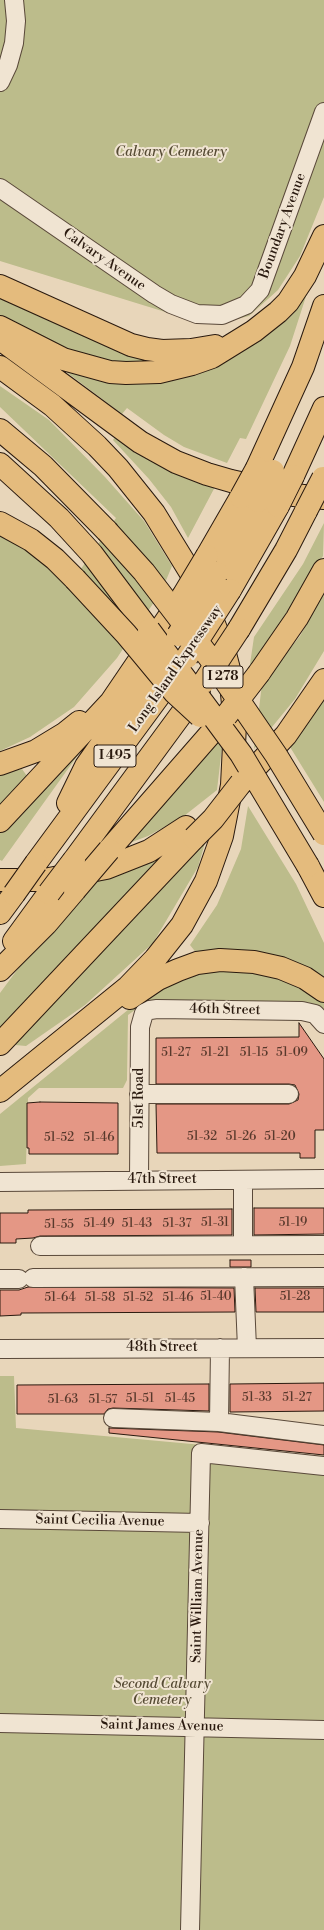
<!DOCTYPE html>
<style>
body{margin:0}
canvas{display:block;background:#e8d6ba}
</style>
<canvas width="324" height="1930"></canvas>
<script>
const ctx = document.querySelector('canvas').getContext('2d');
ctx.lineJoin = 'round';
function fillPath(path, color) { ctx.fillStyle = color; ctx.fill(path, 'evenodd'); }
const shape = rows => new Path2D(rows.map(r => 'M' + r).join(''));
function strokePath(path, color, width, dash) { ctx.strokeStyle = color; ctx.lineWidth = width; ctx.lineCap = dash ? 'butt' : 'round'; ctx.setLineDash(dash || []); ctx.stroke(path); }
function write(font, color, halo, rows, align = 'center') {
  ctx.font = font + ' "Libre Bodoni",serif'; ctx.lineWidth = 4; ctx.setLineDash([]); ctx.textBaseline = 'middle'; ctx.strokeStyle = halo; ctx.fillStyle = color; for (const [text, x, y, turn = 0] of rows) {
    ctx.save(); ctx.translate(x, y); ctx.rotate((+turn || 0) * Math.PI / 180); ctx.textAlign = isNaN(turn) ? turn : align; if (halo) ctx.strokeText(text, 0, 0); ctx.fillText(text, 0, 0); ctx.restore();
  }
}
fillPath(shape([
 [0,0,324,0,324,197,300,256,278,290,249,316,217,324,201,323,0,261],
 [309,287,290,346,246,439,240,438,227,463,184,447,164,435,127,408,122,414,57,365,168,377],
 [0,296,120,351,151,362,106,362,58,348,0,317],
 [0,386,49,420,105,477,144,521,172,566,162,590,117,658,74,707,30,737,0,751,0,535,30,549,72,582,116,518,0,407],
 [117,434,216,485,188,538,171,507,149,479,113,440],
 [324,523,323,556,249,671,254,637,303,564],
 [324,593,324,651,295,699,254,749,262,684,300,636],
 [324,700,324,802,290,747],
 [115,713,78,755,2,861,0,860,0,831],
 [225,721,217,790,184,816,148,836,121,846],
 [22,769,27,776,0,809,0,773],
 [248,806,296,884,324,943,324,987,198,955,190,945,217,905,241,849],
 [207,836,198,867,153,943,85,1005,26,1046,15,1045,13,1041],
 [169,847,171,852,0,1035,0,993,40,939,92,880],
 [237,968,282,977,305,988,324,1002,324,1012,308,1002,146,1002,128,1015,127,1080,123,1088,39,1088,28,1098,26,1164,0,1166,0,1114,145,996,202,970],
 [0,1376,14,1376,16,1428,324,1456,324,1930,0,1930]
]), '#bcbc8b');
const building = shape([
 [299,1023,324,1059,324,1130,315,1130,315,1158,300,1158,300,1153,157,1153,156,1104,289,1104,298,1100,299,1094,295,1085,289,1084,156,1084,156,1038,299,1037,299,1023],
 [40,1102,118,1103,118,1154,29,1154,29,1148,27,1148,27,1103,40,1102],
 [254,1208,324,1208,324,1234,254,1235,254,1208],
 [232,1209,232,1235,40,1236,33,1238,16,1239,16,1243,0,1243,0,1213,28,1213,28,1210,232,1209],
 [230,1260,251,1260,251,1267,230,1267,230,1260],
 [28,1287,234,1288,235,1312,21,1313,21,1315,0,1316,0,1290,19,1290,28,1287],
 [255,1288,324,1288,324,1312,256,1312,255,1288],
 [324,1383,324,1411,230,1412,230,1384,324,1383],
 [209,1384,209,1411,113,1408,108,1409,104,1414,17,1414,17,1385,209,1384],
 [109,1428,218,1432,324,1445,324,1455,109,1433,109,1428]
]);
fillPath(building, '#e49785');
strokePath(building, '#2a1a0f', 1);
const minor = shape([
 [0,82,8,65,14,43,16,21,14,0],
 [0,188,154,294,171,304,197,314,222,315,246,305,260,290,324,112],
 [139,1094,289,1094],
 [139,1180,140,1027,144,1013,150,1010,157,1009,302,1011,315,1014,324,1024],
 [243,1180,243,1245],
 [0,1182,324,1179],
 [40,1246,324,1245],
 [244,1277,247,1348],
 [33,1278,324,1277],
 [0,1279,19,1279],
 [220,1348,219,1422,324,1435],
 [0,1349,324,1348],
 [113,1418,219,1422],
 [0,1519,200,1523],
 [0,1723,324,1730],
 [190,1930,201,1453,324,1466]
]);
const highway = shape([
 [0,286,131,345,147,349,162,351,191,350,215,346],
 [0,327,63,359,110,372,126,373,159,372,192,364,212,357,254,331,278,312,288,302,305,276,324,236],
 [7,344,140,442,176,462,207,474,231,481,294,495,324,498],
 [0,367,52,405,97,446,118,468,154,513,192,575,214,624,223,646,230,673,235,725,232,785,222,836,206,881,182,925,155,959,128,987,0,1091],
 [0,430,43,466,107,531],
 [0,464,59,518,92,554,149,630],
 [257,468,303,367,324,306],
 [293,476,324,408],
 [0,523,31,540,55,559,75,579],
 [207,556,241,497],
 [217,573,258,501],
 [230,590,278,506],
 [239,629,286,550,306,511],
 [259,673,297,618,324,570],
 [0,764,36,751,64,734,79,722],
 [241,783,286,735,324,680],
 [68,803,86,766,165,654],
 [0,821,111,702,183,596],
 [109,850,226,716],
 [74,860,199,690],
 [36,863,178,670],
 [308,866,324,896],
 [0,880,44,880,106,868,149,851,186,827],
 [0,913,14,894],
 [14,941,49,893],
 [0,970,46,924,75,890],
 [130,998,158,979,178,970,197,963,220,960,254,962,281,968,305,978,324,991],
 [0,1044,194,838]
]);
strokePath(minor, '#5a493a', 20);
strokePath(highway, '#2a1a0f', 24);
strokePath(minor, '#f0e4d2', 18);
strokePath(highway, '#e4bb7d', 22);
const highwayBridge = shape([
 [241,497,257,468],
 [258,501,273,471],
 [278,506,293,476],
 [306,511,323,478],
 [107,531,144,572,209,657,276,755,324,834],
 [75,579,126,634,175,693,200,716],
 [183,596,207,556],
 [149,630,241,754,308,866],
 [178,635,217,573],
 [187,657,230,590],
 [204,682,239,629],
 [226,716,259,673],
 [194,838,213,819,241,783],
 [75,890,109,850],
 [49,893,74,860],
 [14,894,36,863]
]);
strokePath(highwayBridge, '#2a1a0f', 24, []);
strokePath(highwayBridge, '#e4bb7d', 22);
write('12px', '#58392c', null, [
 ["51-27",176,1053],
 ["51-21",215,1053],
 ["51-15",254,1053],
 ["51-09",292,1053],
 ["51-32",202,1137],
 ["51-26",241,1137],
 ["51-20",280,1137],
 ["51-52",59,1138],
 ["51-46",99,1138],
 ["51-31",215,1223],
 ["51-19",293,1223],
 ["51-49",99,1224],
 ["51-43",137,1224],
 ["51-37",177,1224],
 ["51-55",59,1225],
 ["51-40",216,1297],
 ["51-28",295,1297],
 ["51-64",60,1298],
 ["51-58",100,1298],
 ["51-52",138,1298],
 ["51-46",178,1298],
 ["51-33",257,1398],
 ["51-27",297,1398],
 ["51-51",140,1399],
 ["51-45",180,1399],
 ["51-63",63,1400],
 ["51-57",103,1400]
]);
for (const [x, y, w] of [
 [223,677,40],
 [115,756,42]
]) { const box = new Path2D(); box.roundRect(x - w / 2, y - 11, w, 22, 3); ctx.fillStyle = '#f0e4d2'; ctx.fill(box); strokePath(box, '#2a1a0f', 1); }
write('bold 13px', '#2a1a0f', null, [
 ["I 278",223,677],
 ["I 495",115,756]
]);
write('italic 14px', '#564b34', '#f0e4d2', [
 ["Calvary Cemetery",171,153],
 ["Second Calvary",162,1685],
 ["Cemetery",162,1701]
]);
write('14px', '#2a1a0f', '#f0e4d2', [
 ["Boundary Avenue",283,226,-70],
 ["Calvary Avenue",104,260,35],
 ["Long Island Expressway",176,669,-55],
 ["46th Street",225,1010,1],
 ["51st Road",140,1098,-90],
 ["47th Street",162,1180],
 ["48th Street",162,1348],
 ["Saint Cecilia Avenue",100,1521,1],
 ["Saint William Avenue",198,1596,-89],
 ["Saint James Avenue",162,1726,1]
]);
</script>
